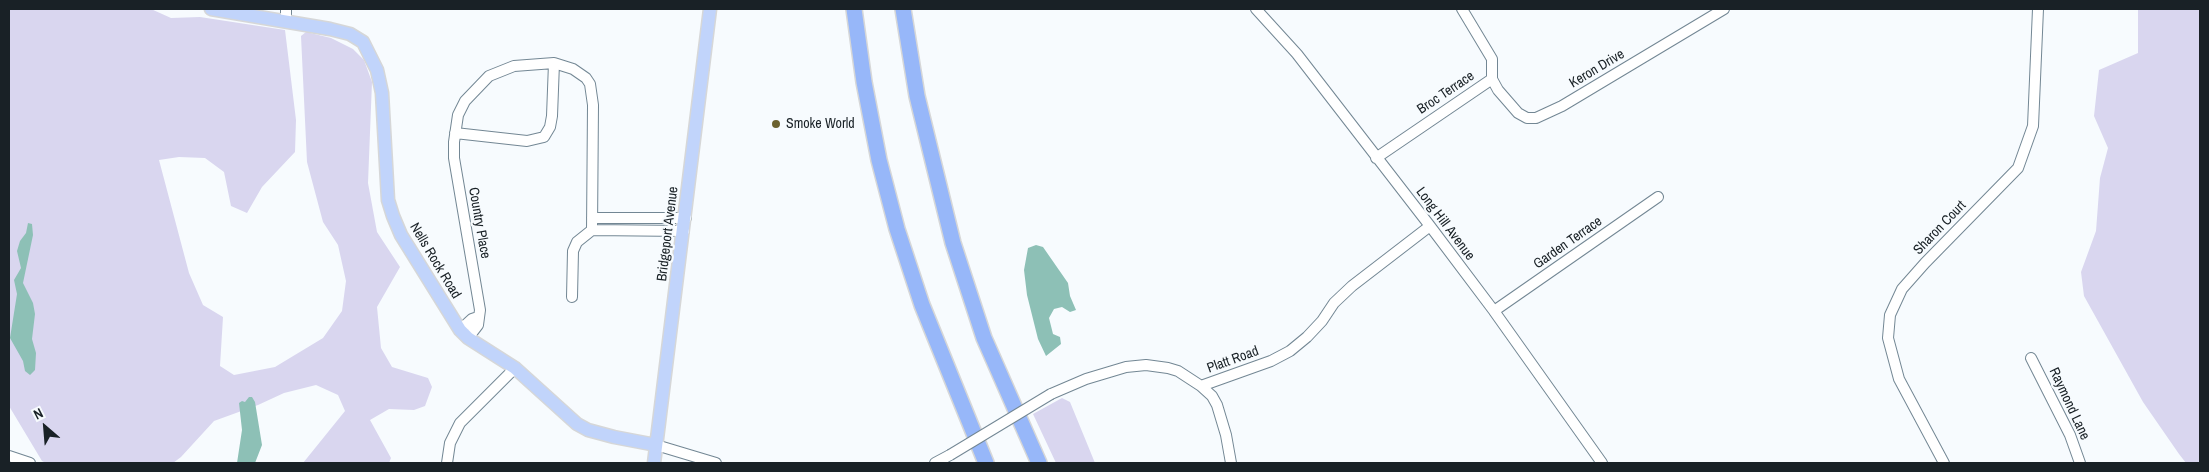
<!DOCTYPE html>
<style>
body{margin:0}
#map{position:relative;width:2209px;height:472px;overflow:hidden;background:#f7fbfe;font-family:"Archivo Narrow",sans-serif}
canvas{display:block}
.frame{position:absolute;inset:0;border:10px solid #192126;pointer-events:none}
.north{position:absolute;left:20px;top:402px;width:50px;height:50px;-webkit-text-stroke:4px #f7fbfe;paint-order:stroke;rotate:333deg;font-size:14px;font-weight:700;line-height:20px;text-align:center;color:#192126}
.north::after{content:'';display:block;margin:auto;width:18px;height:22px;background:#192126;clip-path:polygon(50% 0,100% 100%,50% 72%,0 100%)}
</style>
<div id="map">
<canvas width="2209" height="472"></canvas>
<div class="frame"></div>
<div class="north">N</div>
</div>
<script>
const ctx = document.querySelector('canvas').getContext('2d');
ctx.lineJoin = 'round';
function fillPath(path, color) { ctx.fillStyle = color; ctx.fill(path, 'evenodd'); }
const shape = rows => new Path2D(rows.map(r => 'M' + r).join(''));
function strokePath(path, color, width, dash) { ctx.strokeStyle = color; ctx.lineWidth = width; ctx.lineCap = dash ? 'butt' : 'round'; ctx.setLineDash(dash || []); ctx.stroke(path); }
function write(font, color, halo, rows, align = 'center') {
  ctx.font = font + ' "Archivo Narrow",sans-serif'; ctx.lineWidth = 4.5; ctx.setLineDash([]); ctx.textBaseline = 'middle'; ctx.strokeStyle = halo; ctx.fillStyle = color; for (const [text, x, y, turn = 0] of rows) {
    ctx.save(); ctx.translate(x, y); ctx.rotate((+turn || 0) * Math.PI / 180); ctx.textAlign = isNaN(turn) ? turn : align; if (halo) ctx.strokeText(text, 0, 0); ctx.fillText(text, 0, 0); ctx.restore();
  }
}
fillPath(shape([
 [9,9,151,9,171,18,200,17,285,30,296,120,295,152,262,187,247,213,231,206,224,172,205,158,179,157,159,160,189,273,203,305,223,317,220,366,234,375,275,367,323,338,342,311,346,281,338,245,323,222,307,162,301,36,306,32,331,38,353,49,364,60,372,82,368,183,377,232,400,267,377,307,381,348,392,367,428,378,432,387,425,406,414,410,389,409,370,420,391,458,389,463,303,463,345,411,338,395,316,385,284,393,258,405,214,421,181,457,173,463,46,463,42,461,9,406],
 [2138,9,2200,9,2200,463,2186,463,2179,454,2143,402,2084,296,2081,272,2096,231,2100,178,2108,148,2094,116,2099,70,2138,53],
 [1062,398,1070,402,1095,463,1056,463,1033,414]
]), '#d9d6ef');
fillPath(shape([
 [28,223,32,224,33,235,23,283,33,303,35,314,32,339,36,353,35,370,30,375,25,371,23,361,10,338,17,294,14,280,21,268,17,251,20,241,26,233],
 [1036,245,1043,247,1068,283,1070,296,1076,310,1070,312,1062,307,1054,309,1049,318,1053,334,1060,337,1061,344,1046,356,1038,339,1027,295,1024,270,1028,248],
 [249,397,252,397,255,402,262,445,255,463,237,463,242,430,239,403,242,401,245,402]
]), '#8dc0b6');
const minor = shape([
 [1256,9,1297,54,1430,226,1494,311,1602,463],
 [1462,9,1492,59,1492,79,1498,90,1518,113,1527,118,1536,118,1562,106,1724,9],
 [286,20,286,9],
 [455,133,527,141,544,137,550,127,552,116,554,63],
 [1376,158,1492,79],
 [592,218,686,218],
 [572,297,573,251,577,242,592,230,684,231],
 [1494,311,1658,197],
 [460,330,472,319,478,317],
 [468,338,478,325,480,310,454,158,454,142,458,115,465,101,489,76,514,66,554,63,573,69,586,78,590,84,593,105,592,230],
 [2031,358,2070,435,2080,463],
 [1201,386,1212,396,1217,405,1226,435,1231,463],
 [1051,394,1086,379,1126,367,1146,365,1168,368,1178,371,1201,386,1271,361,1290,351,1307,337,1322,321,1334,303,1352,286,1430,226],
 [656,445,716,463],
 [9,456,30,463],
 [447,463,450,443,460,423,515,368],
 [935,463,950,455],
 [1944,463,1899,379,1888,338,1890,315,1902,289,1925,263,2018,168,2033,126,2038,9]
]);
const major = shape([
 [211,9,330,29,350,34,363,42,377,70,382,93,388,200,393,216,401,235,460,330,468,338,515,368,577,424,588,430,614,437,656,445],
 [654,463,710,9]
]);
const highway = shape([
 [854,9,864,82,879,160,897,229,922,305,986,463],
 [903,9,917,96,953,243,984,338,1039,463]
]);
strokePath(minor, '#738794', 12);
strokePath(major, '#d6d7d8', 15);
strokePath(highway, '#d6d7d8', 18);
strokePath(minor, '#fff', 10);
strokePath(major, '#c1d4fb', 12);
strokePath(highway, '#97b7f9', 15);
const minorBridge = shape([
 [950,455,1051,394]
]);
strokePath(minorBridge, '#738794', 12, []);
strokePath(minorBridge, '#fff', 10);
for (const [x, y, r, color] of [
 [776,124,5,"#6c622f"]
]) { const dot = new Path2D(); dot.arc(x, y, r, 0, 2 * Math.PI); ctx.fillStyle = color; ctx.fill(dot); strokePath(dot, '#f7fbfe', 2); }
write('14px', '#192126', '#f7fbfe', [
 ["Keron Drive",1597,69,-31],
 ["Broc Terrace",1446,93,-34],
 ["Country Place",479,223,80],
 ["Long Hill Avenue",1445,224,53],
 ["Sharon Court",1940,228,-46],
 ["Bridgeport Avenue",668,234,-83],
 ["Garden Terrace",1568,243,-35],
 ["Nells Rock Road",435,261,59],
 ["Platt Road",1233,360,-20],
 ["Raymond Lane",2069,404,65]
]);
write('14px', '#192126', '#f7fbfe', [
 ["Smoke World",786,124]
], 'left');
</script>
